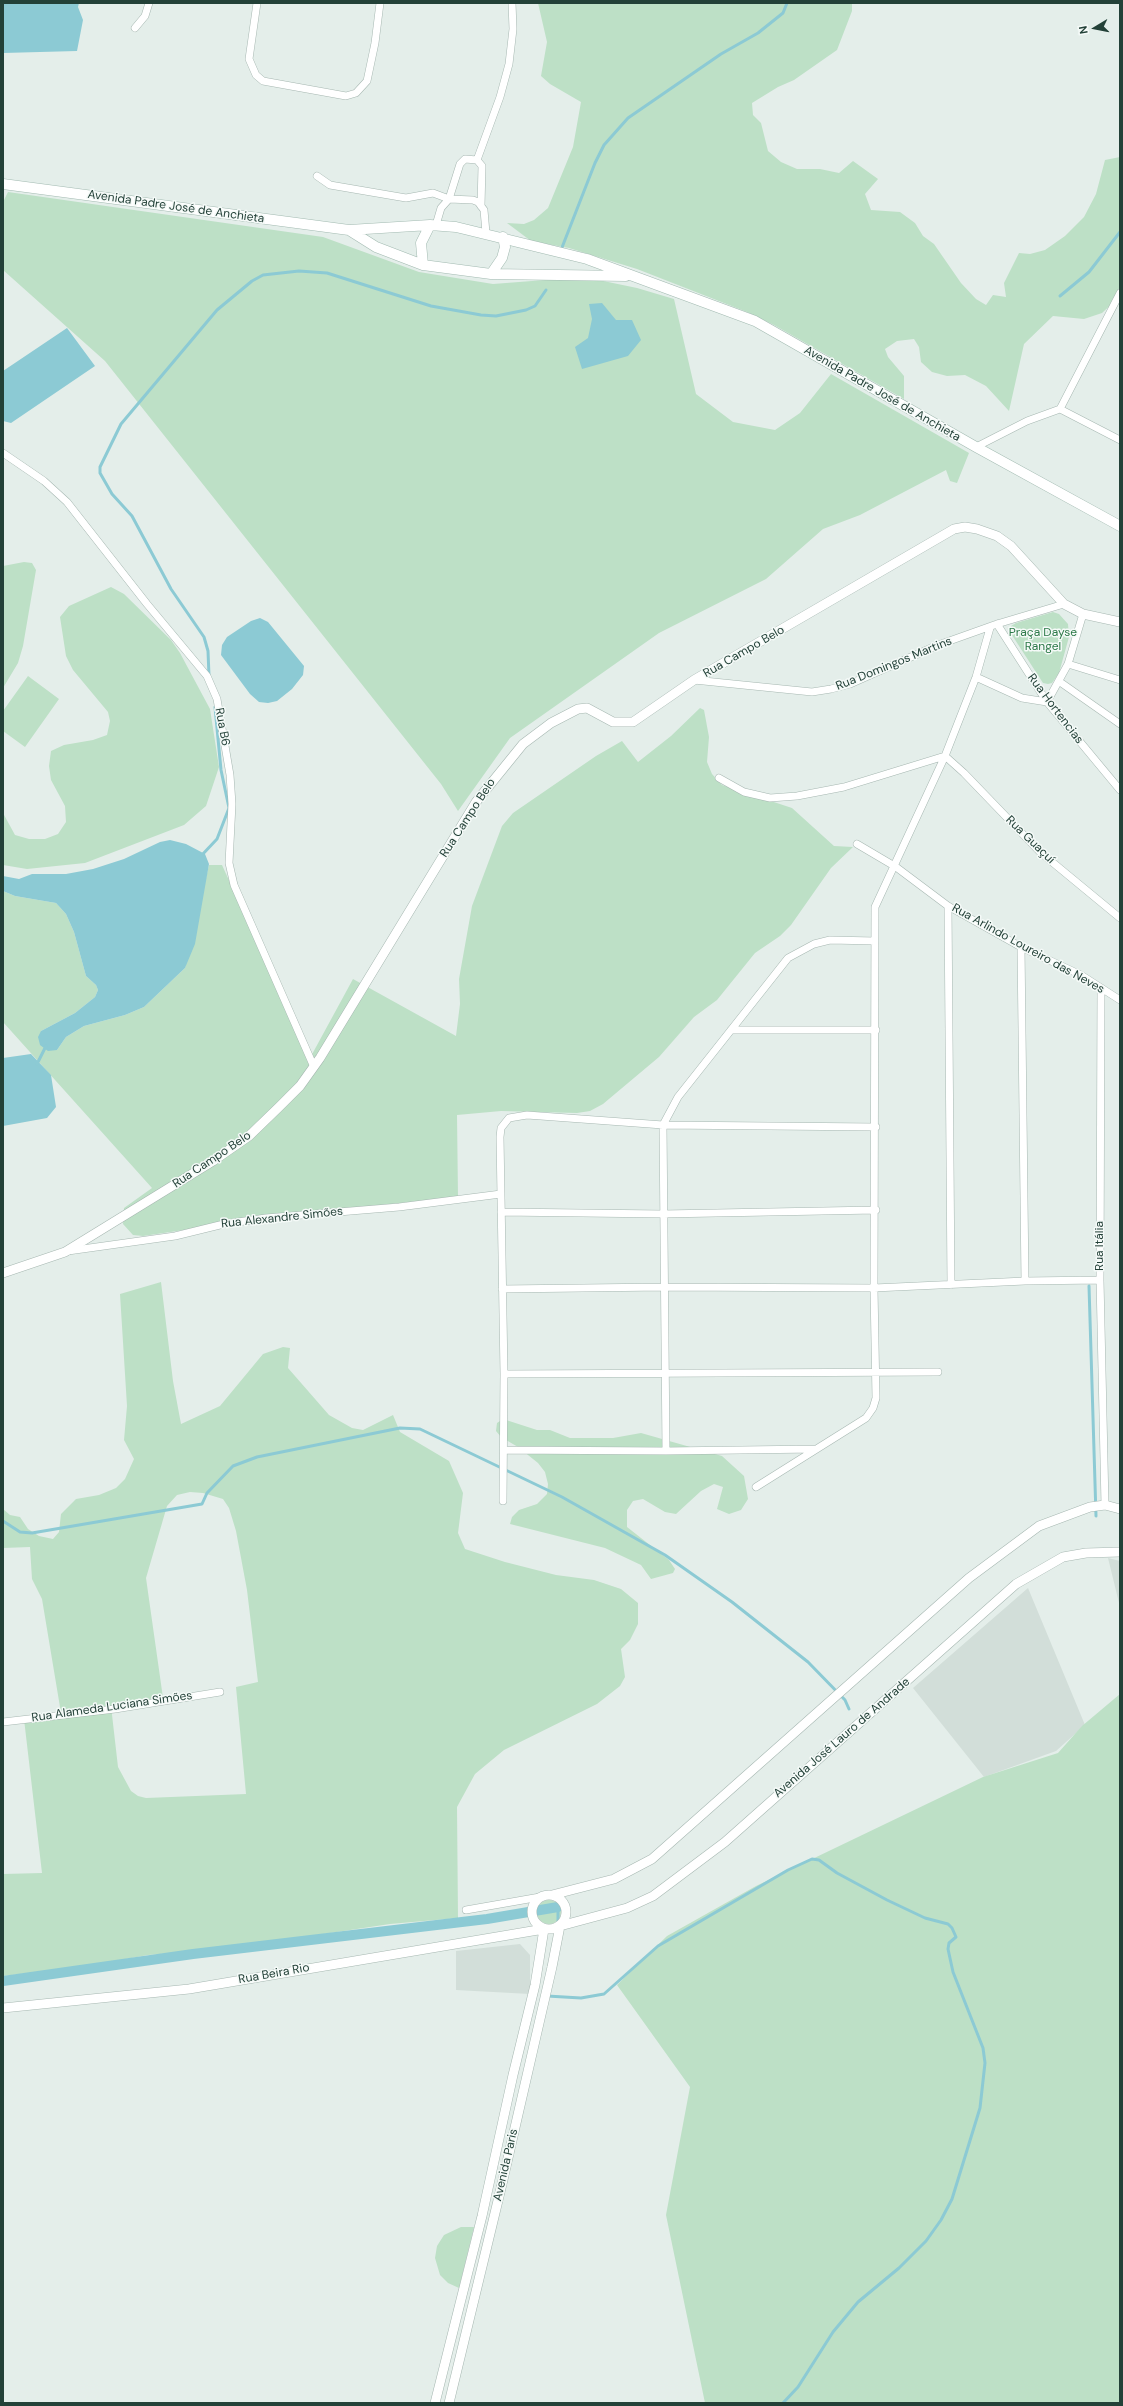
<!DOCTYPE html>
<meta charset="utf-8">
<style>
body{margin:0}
#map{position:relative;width:1123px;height:2406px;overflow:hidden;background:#e4eeea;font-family:"DM Sans",sans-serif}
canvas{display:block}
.frame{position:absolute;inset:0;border:4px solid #234138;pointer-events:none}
.north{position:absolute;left:1075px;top:8px;width:40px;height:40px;-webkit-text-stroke:3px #f5faf8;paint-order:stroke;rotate:260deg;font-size:11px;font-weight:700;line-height:16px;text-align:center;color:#234138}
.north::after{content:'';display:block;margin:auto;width:14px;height:18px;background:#234138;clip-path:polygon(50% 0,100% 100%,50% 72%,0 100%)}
</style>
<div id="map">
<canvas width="1123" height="2406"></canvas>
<div class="frame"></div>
<div class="north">N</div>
</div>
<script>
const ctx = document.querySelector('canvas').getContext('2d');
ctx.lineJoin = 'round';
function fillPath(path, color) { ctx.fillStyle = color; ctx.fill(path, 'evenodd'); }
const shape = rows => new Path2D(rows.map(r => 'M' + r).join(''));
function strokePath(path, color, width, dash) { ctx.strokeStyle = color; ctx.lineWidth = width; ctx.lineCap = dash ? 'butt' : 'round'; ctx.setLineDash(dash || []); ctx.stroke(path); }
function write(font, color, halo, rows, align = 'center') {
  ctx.font = font + ' "DM Sans",sans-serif'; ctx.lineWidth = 3; ctx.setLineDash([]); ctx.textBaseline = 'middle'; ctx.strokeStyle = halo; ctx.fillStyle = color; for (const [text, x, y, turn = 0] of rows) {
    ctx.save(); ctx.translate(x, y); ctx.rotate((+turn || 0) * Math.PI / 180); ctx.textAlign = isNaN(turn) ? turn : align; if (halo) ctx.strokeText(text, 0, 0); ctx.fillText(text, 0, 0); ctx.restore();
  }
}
fillPath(shape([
 [1108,1558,1120,1561,1120,1607],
 [1028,1588,1085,1725,1056,1751,984,1777,913,1688],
 [520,1944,530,1955,530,1994,456,1990,456,1951]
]), '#d2ded9');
fillPath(shape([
 [538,3,852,3,852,11,837,50,794,80,778,87,752,103,753,115,761,123,768,151,781,162,797,169,820,169,839,173,853,161,878,179,865,194,871,210,900,212,915,223,923,236,934,244,961,283,976,299,986,305,993,295,1006,297,1004,283,1019,253,1030,254,1045,250,1065,236,1084,217,1096,194,1105,160,1120,157,1120,291,1116,300,1102,313,1084,319,1053,316,1024,344,1009,411,986,386,965,375,947,376,932,372,921,362,919,347,914,339,897,341,885,349,888,357,904,376,904,399,774,325,747,312,637,269,569,248,531,241,507,223,524,224,534,220,548,208,573,147,581,102,550,84,541,76,547,42],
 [8,192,323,237,419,272,493,284,584,277,637,288,674,299,696,394,733,422,775,430,800,413,831,374,969,453,957,483,950,481,946,470,860,515,823,529,766,579,659,633,510,738,458,811,441,784,105,361,3,270,3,202],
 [24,562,32,563,36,570,23,646,18,663,3,688,3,566],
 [111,587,124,594,171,640,180,653,210,709,219,767,206,806,184,825,85,863,27,869,3,865,3,813,15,835,29,839,45,839,58,834,66,822,65,806,51,780,49,766,51,751,64,745,93,740,107,735,110,721,108,712,73,670,66,656,60,617,69,606],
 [1053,612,1059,614,1068,624,1069,637,1059,673,1052,683,1048,684,1043,683,1010,632,1011,626,1016,623],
 [28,676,59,699,25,747,3,731,3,711],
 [700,708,704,710,709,737,707,762,712,774,722,785,792,808,834,846,853,847,831,868,791,925,780,936,755,953,717,1000,694,1017,659,1057,603,1104,590,1111,577,1113,501,1111,457,1115,458,1197,286,1215,143,1236,133,1235,123,1224,124,1208,152,1188,3,1022,3,891,15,896,56,903,66,914,74,932,86,976,96,985,98,990,95,997,75,1013,41,1031,57,1050,66,1037,84,1026,125,1015,144,1007,185,968,209,865,222,865,310,1058,353,979,456,1036,460,1004,459,979,472,906,502,826,513,813,596,756,622,741,638,762,671,736],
 [161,1282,173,1381,181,1424,220,1406,263,1354,283,1347,290,1348,288,1368,329,1415,352,1428,363,1430,393,1415,400,1432,449,1461,463,1493,458,1533,465,1549,505,1562,556,1575,594,1580,621,1589,638,1603,638,1624,630,1640,621,1649,625,1677,620,1686,597,1704,504,1750,475,1774,457,1807,458,1918,390,1924,224,1949,148,1955,82,1967,3,1976,3,1874,42,1873,24,1719,61,1713,42,1599,32,1579,30,1547,3,1548,3,1509,10,1515,20,1517,28,1529,39,1536,53,1539,59,1532,61,1514,76,1499,99,1495,116,1488,125,1479,134,1459,124,1440,127,1406,120,1294],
 [190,1492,203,1493,223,1499,229,1508,236,1531,247,1590,258,1682,236,1687,246,1794,146,1798,138,1796,131,1791,118,1767,111,1706,163,1698,146,1578,167,1506,177,1495],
 [503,1419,537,1430,550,1430,570,1438,613,1438,641,1433,722,1456,744,1476,748,1499,741,1510,729,1514,717,1509,723,1487,714,1484,701,1491,676,1514,665,1512,643,1499,633,1501,627,1510,627,1527,669,1560,675,1569,673,1573,651,1579,641,1565,605,1548,510,1524,512,1517,519,1510,537,1504,547,1494,548,1484,545,1472,538,1463,518,1447,501,1437,496,1431,497,1423],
 [1120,1694,1120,2403,705,2403,666,2215,690,2087,617,1985,667,1936,756,1886,983,1777,1058,1753,1082,1726],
 '537 1912a12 12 0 1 1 24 0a12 12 0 1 1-24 0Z',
 [461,2227,474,2227,459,2288,448,2283,440,2275,435,2258,437,2246,444,2235]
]), '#bde0c6');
fillPath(shape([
 [3,3,79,3,78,7,83,20,77,51,3,53],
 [602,303,616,320,632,320,641,340,628,356,582,369,575,347,588,338,592,319,589,304],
 [67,328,95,366,11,423,3,421,3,371],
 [260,618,268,622,304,666,303,675,292,689,277,701,268,703,259,702,250,694,221,655,222,645,227,637,251,621],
 [170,840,186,844,205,854,209,864,195,944,185,968,144,1007,125,1015,84,1026,66,1037,57,1050,48,1051,40,1045,38,1037,41,1031,75,1013,95,997,98,990,96,985,86,976,74,932,66,914,56,903,15,896,3,891,3,876,19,879,32,874,66,874,93,869,124,859,160,842],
 [31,1054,51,1075,56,1107,47,1118,3,1126,3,1058]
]), '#8ccad4');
strokePath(shape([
 [561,250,595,163,604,145,628,118,721,54,758,33,783,13,787,3],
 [1060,296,1089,272,1120,232],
 [209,676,208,651,204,637,171,589,132,516,112,494,100,473,100,467,121,424,217,310,252,281,263,275,299,271,327,273,431,306,481,315,496,316,526,310,535,306,546,290],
 [201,856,217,839,229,808,221,770,215,707],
 [37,1064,46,1046],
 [1089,1286,1096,1516],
 [3,1521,20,1532,32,1533,202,1504,207,1493,233,1466,257,1457,400,1428,420,1429,562,1497,665,1555,732,1602,808,1662,845,1700,849,1709],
 [558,1907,558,1926],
 [547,1996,581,1998,604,1994,658,1946,788,1870,812,1859,819,1860,837,1873,887,1900,925,1918,948,1924,952,1928,956,1937,949,1943,948,1949,953,1972,983,2048,985,2063,980,2108,952,2199,941,2220,926,2241,899,2268,858,2302,833,2332,798,2387,783,2403]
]), '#8ccad4', 3);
strokePath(shape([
 [3,1981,193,1954,487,1919,558,1907]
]), '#8ccad4', 10);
const minor = shape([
 [257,3,249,59,256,75,263,81,346,96,356,93,367,81,375,43,380,3],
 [135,28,145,16,149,3],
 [477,160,500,97,509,64,513,29,512,3],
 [317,176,330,185,406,198,433,193,449,199,473,200,478,202,484,210,486,233],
 [436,225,441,208,449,199,460,164,465,159,477,160,482,166,481,206],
 [1060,409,1120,293],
 [976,447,1027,421,1060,409,1120,440],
 [3,453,44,481,67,502,147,604,207,676,217,699,230,775,232,804,229,863,234,885,314,1067],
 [997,624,1047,702,1120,790],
 [1068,664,1120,680],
 [976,677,1022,698,1047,702,1068,664,1083,614],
 [694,680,812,692,831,689,850,684,938,645,997,624,1064,604],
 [1060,682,1120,724],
 [719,778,744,792,770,798,797,796,844,787,945,756,964,773,1040,852,1120,918],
 [857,844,896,867,948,906,1021,947,1081,975,1120,1000],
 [948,906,951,1285],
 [1021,947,1025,1281],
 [1101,988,1100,1280,1105,1505],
 [731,1030,876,1030],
 [501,1212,663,1214,876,1210],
 [68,1251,175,1236,224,1224,266,1218,399,1207,501,1194],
 [502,1289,664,1287,874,1288,1025,1281,1100,1280],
 [504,1374,938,1372],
 [504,1450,666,1451,816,1449],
 [666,1451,663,1125,678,1097,788,958,814,944,830,940,875,941],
 [756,1487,866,1418,873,1408,876,1398,874,1288,875,907,945,756,976,677,990,628],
 [503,1501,504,1374,500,1137,501,1128,509,1118,527,1115,663,1125,876,1127],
 [3,1722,115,1709,220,1692],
 [466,1910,540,1897]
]);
const tertiary = shape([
 [3,1273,65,1252,213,1161,249,1136,279,1107,300,1086,320,1058,476,802,523,744,551,723,578,709,587,708,613,722,633,722,694,680,954,529,965,527,977,529,997,536,1011,546,1064,604,1083,614,1120,622],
 '532 1912a17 17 0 1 1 34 0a17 17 0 1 1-34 0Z',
 [552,1895,614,1879,652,1859,969,1578,1039,1526,1090,1507,1105,1505,1120,1509],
 [560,1926,627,1908,653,1896,725,1842,1016,1584,1063,1557,1086,1553,1120,1552],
 [3,2008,189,1989,544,1929],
 [435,2403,482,2216,513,2075,535,1985,544,1929],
 [449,2403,502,2184,552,1967,560,1926]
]);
const secondary = shape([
 [3,184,349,230,430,225,456,227,587,259,755,321,976,447,1120,526],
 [349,230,376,247,423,265,491,274,626,276],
 [423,265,421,243,430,225],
 [491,274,502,258,505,247,503,237]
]);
strokePath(minor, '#a6b7b1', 8);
strokePath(tertiary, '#a6b7b1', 10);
strokePath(secondary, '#a2bab1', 11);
strokePath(minor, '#fff', 7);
strokePath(tertiary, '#fff', 9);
strokePath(secondary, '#fff', 10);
write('12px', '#234138', '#f5faf8', [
 ["Avenida Padre José de Anchieta",176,207,8],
 ["Avenida Padre José de Anchieta",882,394,30],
 ["Rua Campo Belo",744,652,-30],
 ["Rua Domingos Martins",894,664,-22],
 ["Rua Hortencias",1055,709,53],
 ["Rua B6",222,727,80],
 ["Rua Campo Belo",468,818,-57],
 ["Rua Guaçuí",1030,840,44],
 ["Rua Arlindo Loureiro das Neves",1028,949,29],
 ["Rua Campo Belo",212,1160,-34],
 ["Rua Alexandre Simões",282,1218,-6],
 ["Rua Itália",1100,1246,-90],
 ["Rua Alameda Luciana Simões",112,1707,-8],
 ["Avenida José Lauro de Andrade",842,1738,-41],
 ["Rua Beira Rio",274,1974,-10],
 ["Avenida Paris",506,2165,-77]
]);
write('12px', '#2c7948', '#f5faf8', [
 ["Praça Dayse",1043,633],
 ["Rangel",1043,647]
]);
</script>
